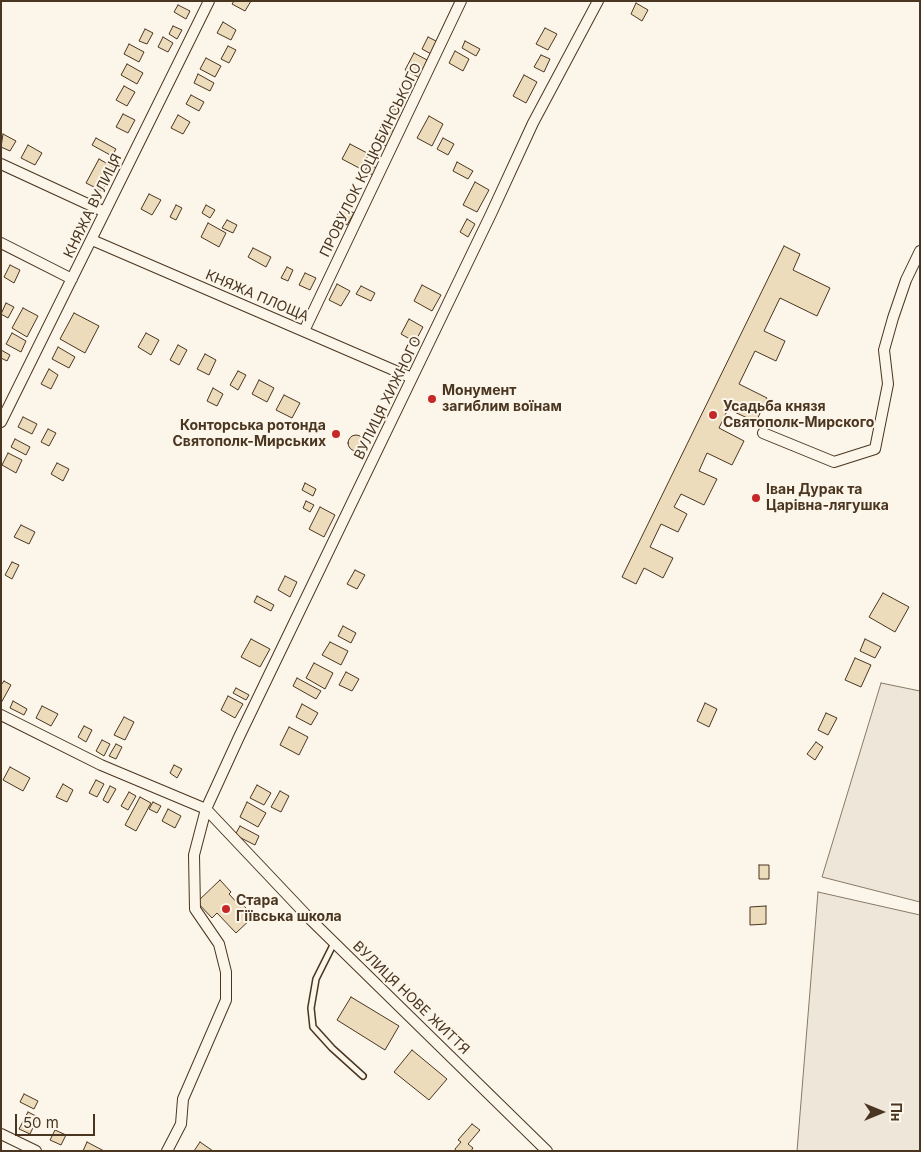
<!DOCTYPE html>
<meta charset="utf-8">
<style>
body{margin:0}
#map{position:relative;width:921px;height:1152px;overflow:hidden;background:#fbf6e9;font-family:Inter,sans-serif}
canvas{display:block}
.frame{position:absolute;inset:0;border:2px solid #4a3520;pointer-events:none}
.north{position:absolute;left:856px;top:1087px;width:50px;height:50px;-webkit-text-stroke:4px #fbf6e9;paint-order:stroke;rotate:90deg;font-size:14px;font-weight:700;line-height:20px;text-align:center;color:#4a3520}
.north::after{content:'';display:block;margin:auto;width:18px;height:22px;background:#4a3520;clip-path:polygon(50% 0,100% 100%,50% 72%,0 100%)}
.scale{position:absolute;left:15px;top:1114px;width:80px;height:22px;box-sizing:border-box;border:2px solid #4a3520;border-top:0;padding-left:6px;font-size:15px;line-height:18px;white-space:nowrap;color:#4a3520;-webkit-text-stroke:4px #fbf6e9;paint-order:stroke}
</style>
<div id="map">
<canvas width="921" height="1152"></canvas>
<div class="frame"></div>
<div class="north">Пн</div>
<div class="scale">50 m</div>
</div>
<script>
const ctx = document.querySelector('canvas').getContext('2d');
ctx.lineJoin = 'round';
function fillPath(path, color) { ctx.fillStyle = color; ctx.fill(path, 'evenodd'); }
const shape = rows => new Path2D(rows.map(r => 'M' + r).join(''));
function strokePath(path, color, width, dash) { ctx.strokeStyle = color; ctx.lineWidth = width; ctx.lineCap = dash ? 'butt' : 'round'; ctx.setLineDash(dash || []); ctx.stroke(path); }
function write(font, color, halo, rows, align = 'center') {
  ctx.font = font + ' Inter,sans-serif'; ctx.lineWidth = 4; ctx.setLineDash([]); ctx.textBaseline = 'middle'; ctx.strokeStyle = halo; ctx.fillStyle = color; for (const [text, x, y, turn = 0] of rows) {
    ctx.save(); ctx.translate(x, y); ctx.rotate((+turn || 0) * Math.PI / 180); ctx.textAlign = isNaN(turn) ? turn : align; if (halo) ctx.strokeText(text, 0, 0); ctx.fillText(text, 0, 0); ctx.restore();
  }
}
const green = shape([
 [881,683,920,691,920,902,822,877,881,683],
 [818,892,920,915,920,1151,797,1151,818,892]
]);
fillPath(green, '#ede6d9');
strokePath(green, '#887966', 1);
const building = shape([
 [234,1,251,1,245,11,232,4,234,1],
 [636,3,648,10,642,21,631,14,636,3],
 [178,5,190,11,186,19,174,12,178,5],
 [223,22,236,30,231,40,217,33,223,22],
 [173,26,182,30,177,39,169,34,173,26],
 [545,28,557,34,548,50,536,44,545,28],
 [145,29,153,33,147,44,139,41,145,29],
 [163,37,173,43,168,52,158,47,163,37],
 [428,37,440,43,433,55,422,49,428,37],
 [465,41,480,49,476,56,462,48,465,41],
 [129,44,144,52,139,62,124,54,129,44],
 [228,46,236,50,229,63,221,59,228,46],
 [455,51,469,59,463,71,449,63,455,51],
 [414,53,429,61,420,78,405,70,414,53],
 [541,55,550,59,544,72,534,67,541,55],
 [206,58,221,66,215,77,200,69,206,58],
 [127,64,143,73,137,84,121,75,127,64],
 [198,74,214,83,210,91,194,83,198,74],
 [524,75,537,82,526,103,513,96,524,75],
 [124,86,135,92,127,106,116,100,124,86],
 [191,95,204,102,199,111,186,104,191,95],
 [393,108,403,114,399,121,389,115,393,108],
 [123,114,135,120,128,133,116,127,123,114],
 [178,115,190,122,183,134,171,128,178,115],
 [429,116,443,124,432,146,417,138,429,116],
 [382,125,396,132,388,147,374,139,382,125],
 [3,134,16,141,10,151,1,147,3,134],
 [96,138,116,149,112,156,92,145,96,138],
 [443,138,454,144,448,155,437,149,443,138],
 [350,144,369,154,361,169,342,159,350,144],
 [28,145,42,153,35,165,21,158,28,145],
 [99,159,115,168,102,191,86,183,99,159],
 [457,162,473,171,468,179,453,171,457,162],
 [368,164,379,169,375,176,365,171,368,164],
 [475,182,489,190,477,212,463,205,475,182],
 [149,194,161,200,152,215,141,209,149,194],
 [176,205,182,208,176,220,170,217,176,205],
 [206,205,215,210,210,218,202,213,206,205],
 [342,207,354,213,347,225,335,219,342,207],
 [467,219,475,224,468,237,460,232,467,219],
 [227,220,237,225,233,233,222,228,227,220],
 [208,223,226,233,219,247,201,237,208,223],
 [784,246,800,254,793,270,830,288,817,316,780,298,764,331,785,341,776,361,755,351,739,384,767,398,756,422,728,409,719,428,744,441,732,465,707,453,699,471,717,479,704,505,681,494,674,507,687,514,678,532,661,524,650,547,673,558,663,578,644,568,636,584,622,577,784,246],
 [253,248,271,257,266,267,248,257,253,248],
 [10,265,20,270,14,283,4,277,10,265],
 [287,267,293,270,288,281,281,278,287,267],
 [305,273,316,278,310,290,299,285,305,273],
 [337,284,350,291,341,306,329,300,337,284],
 [422,285,441,295,432,311,414,301,422,285],
 [361,286,375,293,371,301,356,294,361,286],
 [6,303,14,307,8,318,1,314,6,303],
 [23,308,38,316,27,337,12,328,23,308],
 [74,313,99,326,85,353,60,339,74,313],
 [409,319,423,327,415,342,401,334,409,319],
 [12,333,26,341,21,352,6,344,12,333],
 [146,333,159,340,151,355,138,347,146,333],
 [178,345,187,350,179,365,170,360,178,345],
 [58,347,75,357,69,368,52,359,58,347],
 [1,350,10,355,7,361,1,358,1,350],
 [205,354,216,360,209,375,197,369,205,354],
 [49,369,58,375,51,389,41,384,49,369],
 [238,371,246,375,238,390,230,385,238,371],
 [259,380,274,388,267,402,252,394,259,380],
 [213,388,223,394,217,406,207,401,213,388],
 [284,395,300,403,292,418,276,410,284,395],
 [23,417,37,424,32,434,18,427,23,417],
 [48,429,56,433,49,446,41,442,48,429],
 '348 443a8 8 0 1 1 16 0a8 8 0 1 1-16 0Z',
 [15,439,30,447,26,455,11,447,15,439],
 [8,453,22,460,16,473,2,465,8,453],
 [57,463,69,469,63,481,51,474,57,463],
 [305,483,316,489,313,496,302,490,305,483],
 [306,501,314,505,310,512,303,508,306,501],
 [320,507,335,515,324,537,309,529,320,507],
 [21,525,35,532,29,544,14,537,21,525],
 [12,562,19,565,12,579,5,575,12,562],
 [355,570,365,575,357,589,347,584,355,570],
 [285,576,297,582,290,597,278,590,285,576],
 [883,593,909,607,895,632,869,617,883,593],
 [257,596,274,605,271,611,254,602,257,596],
 [343,626,356,633,351,643,338,636,343,626],
 [251,639,270,649,260,667,241,657,251,639],
 [865,639,881,647,875,658,860,651,865,639],
 [330,642,348,651,341,665,322,655,330,642],
 [855,658,871,665,861,687,845,680,855,658],
 [314,663,333,673,325,689,306,678,314,663],
 [346,672,359,679,352,691,339,685,346,672],
 [297,678,321,691,316,699,293,686,297,678],
 [4,681,11,685,1,703,1,685,4,681],
 [236,688,249,695,246,700,233,693,236,688],
 [228,696,243,704,235,718,221,710,228,696],
 [13,701,27,709,24,715,10,708,13,701],
 [705,703,717,709,709,727,697,721,705,703],
 [302,704,318,713,311,725,296,717,302,704],
 [42,706,58,714,51,726,36,718,42,706],
 [826,713,837,718,828,735,818,730,826,713],
 [124,717,134,722,125,740,114,735,124,717],
 [84,726,92,730,86,742,78,737,84,726],
 [289,727,308,737,299,755,280,745,289,727],
 [102,740,110,744,104,756,96,751,102,740],
 [816,742,823,747,815,760,807,754,816,742],
 [116,744,122,747,116,759,109,756,116,744],
 [174,765,182,769,177,778,170,773,174,765],
 [10,767,30,778,23,791,3,780,10,767],
 [96,780,104,784,97,797,89,793,96,780],
 [63,784,73,790,67,802,56,797,63,784],
 [257,785,271,793,264,805,250,798,257,785],
 [110,786,116,789,108,803,103,800,110,786],
 [280,791,289,796,281,812,271,807,280,791],
 [129,792,136,796,128,810,121,806,129,792],
 [140,797,151,803,136,831,125,825,140,797],
 [153,802,161,806,157,813,149,809,153,802],
 [247,802,266,813,258,827,240,817,247,802],
 [168,809,181,816,175,828,162,821,168,809],
 [240,826,259,836,255,845,235,835,240,826],
 [759,865,769,865,769,879,759,879,759,865],
 [220,880,231,892,229,894,240,906,242,904,254,916,236,933,217,913,212,918,197,902,220,880],
 [766,906,766,924,750,925,750,907,766,906],
 [351,997,399,1026,385,1050,337,1020,351,997],
 [412,1050,447,1079,429,1100,394,1072,412,1050],
 [24,1094,38,1101,34,1109,20,1102,24,1094],
 [28,1112,38,1117,30,1134,19,1129,28,1112],
 [472,1124,480,1130,468,1144,473,1148,471,1151,456,1151,455,1149,461,1142,458,1140,472,1124],
 [55,1130,66,1135,61,1145,50,1140,55,1130],
 [87,1142,104,1151,83,1151,87,1142],
 [200,1142,213,1151,194,1151,200,1142]
]);
fillPath(building, '#ecdcbc');
strokePath(building, '#4a3520', 1);
const service = shape([
 [334,943,316,979,311,1008,313,1027,332,1048,363,1076]
]);
const minor = shape([
 [1,164,105,212],
 [92,240,412,378],
 [1,243,72,279],
 [304,331,461,1],
 [1,422,209,1],
 [763,433,834,462,875,449,888,384,884,350,893,318,906,280,920,251],
 [1,715,101,765,206,809,311,920,547,1151],
 [1,1134,36,1151],
 [167,1151,181,1124,183,1099,226,1000,226,972,219,944,195,909,194,855,206,809,239,737,491,214,533,123,598,1]
]);
strokePath(service, '#4a3520', 8);
strokePath(minor, '#4a3520', 12);
strokePath(service, '#fbf6e9', 5);
strokePath(minor, '#fbf6e9', 10);
for (const [x, y, r, color] of [
 [432,399,5,"#c62828"],
 [713,415,5,"#c62828"],
 [336,434,5,"#c62828"],
 [756,498,5,"#c62828"],
 [226,909,5,"#c62828"]
]) { const dot = new Path2D(); dot.arc(x, y, r, 0, 2 * Math.PI); ctx.fillStyle = color; ctx.fill(dot); strokePath(dot, '#fbf6e9', 2); }
write('14px', '#4a3520', '#fbf6e9', [
 ["ПРОВУЛОК КОЦЮБИНСЬКОГО",371,160,-64],
 ["КНЯЖА ВУЛИЦЯ",93,206,-64],
 ["КНЯЖА ПЛОЩА",257,296,23],
 ["ВУЛИЦЯ ХИЖНОГО",388,398,-64],
 ["ВУЛИЦЯ НОВЕ ЖИТТЯ",411,998,44]
]);
write('bold 14px', '#4a3520', '#fbf6e9', [
 ["Монумент",442,391],
 ["загиблим воїнам",442,407],
 ["Усадьба князя",723,407],
 ["Святополк-Мирского",723,423],
 ["Конторська ротонда",326,426,"right"],
 ["Святополк-Мирських",326,442,"right"],
 ["Іван Дурак та",766,490],
 ["Царівна-лягушка",766,506],
 ["Стара",236,901],
 ["Гіївська школа",236,917]
], 'left');
</script>
